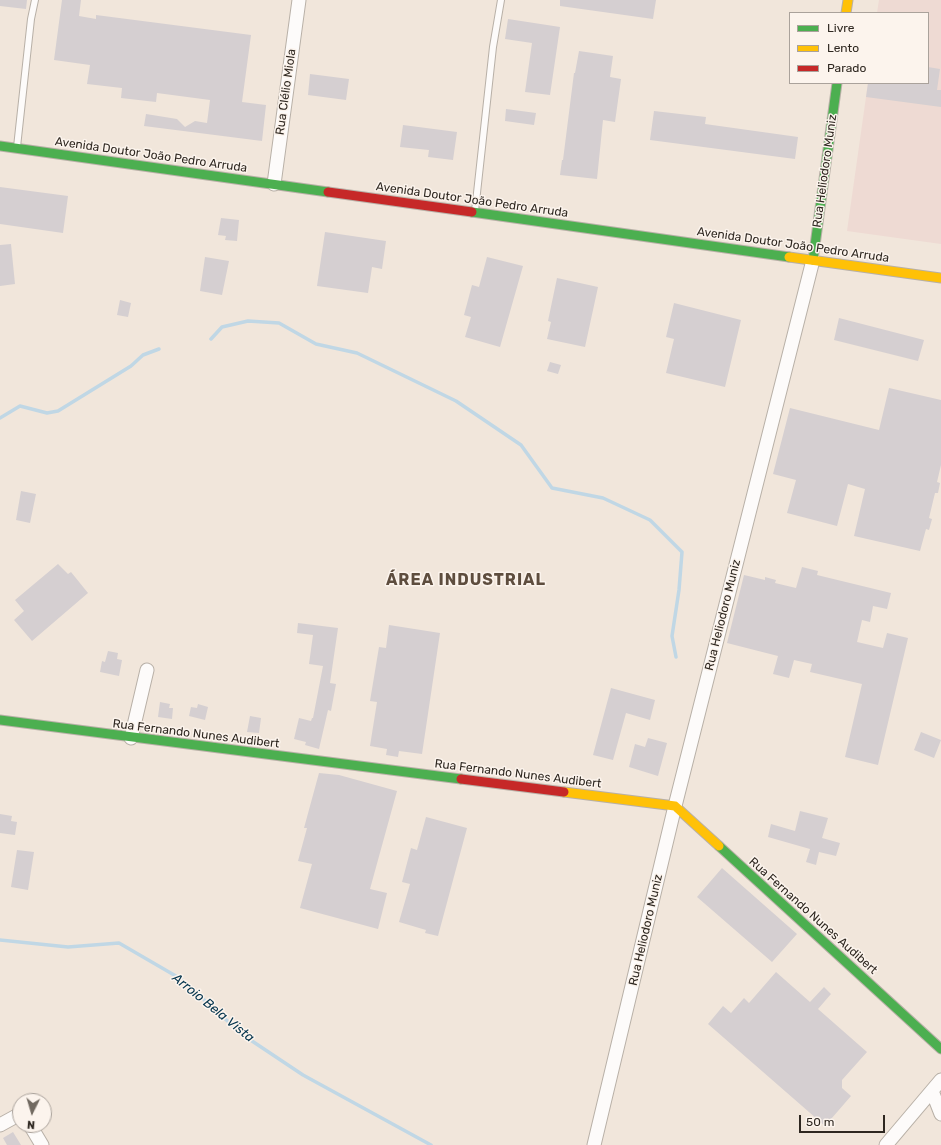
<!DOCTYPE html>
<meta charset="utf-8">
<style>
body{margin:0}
#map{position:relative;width:941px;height:1145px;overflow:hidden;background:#f1e6db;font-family:Rubik,sans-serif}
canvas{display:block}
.legend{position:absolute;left:789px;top:12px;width:140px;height:72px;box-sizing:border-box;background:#fcf4ed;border:1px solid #aaa29b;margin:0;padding:5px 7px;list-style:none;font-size:12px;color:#2e2720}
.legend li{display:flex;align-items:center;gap:8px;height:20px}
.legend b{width:20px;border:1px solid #aaa29b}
.north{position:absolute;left:12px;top:1093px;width:40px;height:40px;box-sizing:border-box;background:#fcf4ed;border:1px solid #aaa29b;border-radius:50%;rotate:185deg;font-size:11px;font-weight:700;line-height:16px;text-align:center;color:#2e2720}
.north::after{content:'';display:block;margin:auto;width:14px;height:18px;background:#726a61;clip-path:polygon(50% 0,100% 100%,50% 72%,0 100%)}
.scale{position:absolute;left:799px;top:1115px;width:86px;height:18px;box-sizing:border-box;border:2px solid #2e2720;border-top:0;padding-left:5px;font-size:12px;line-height:14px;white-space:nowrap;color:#2e2720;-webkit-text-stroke:3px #fcf4ed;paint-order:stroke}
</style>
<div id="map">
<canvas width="941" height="1145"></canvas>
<ul class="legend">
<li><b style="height:5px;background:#4caf50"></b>Livre</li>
<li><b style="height:5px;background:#ffc107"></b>Lento</li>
<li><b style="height:5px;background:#c62828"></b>Parado</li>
</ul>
<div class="north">N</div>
<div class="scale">50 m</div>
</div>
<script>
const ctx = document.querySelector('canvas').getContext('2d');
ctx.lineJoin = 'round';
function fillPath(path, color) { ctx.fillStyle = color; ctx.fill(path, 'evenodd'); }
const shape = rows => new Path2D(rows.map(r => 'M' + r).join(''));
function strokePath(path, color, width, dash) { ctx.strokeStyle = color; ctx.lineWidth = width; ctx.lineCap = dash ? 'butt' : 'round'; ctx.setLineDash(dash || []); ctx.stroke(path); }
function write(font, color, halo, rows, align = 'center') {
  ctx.font = font + ' Rubik,sans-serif'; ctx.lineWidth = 3; ctx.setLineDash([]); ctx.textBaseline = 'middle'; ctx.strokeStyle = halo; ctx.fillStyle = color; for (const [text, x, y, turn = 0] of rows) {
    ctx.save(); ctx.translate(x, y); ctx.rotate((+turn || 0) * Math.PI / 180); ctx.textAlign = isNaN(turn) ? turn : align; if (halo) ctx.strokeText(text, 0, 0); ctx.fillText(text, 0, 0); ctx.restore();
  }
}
fillPath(shape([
 [879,0,941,0,941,244,847,231,868,83,928,83,928,13,877,13]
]), '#eedad3');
strokePath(shape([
 [211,339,222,327,248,321,279,323,316,344,357,353,456,401,521,445,552,488,603,498,650,520,682,552,679,590,672,636,676,657],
 [0,418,20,406,47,413,58,411,131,366,143,355,159,349],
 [0,940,68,947,119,943,181,979,243,1035,303,1075,431,1145]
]), '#c0d7e5', 3.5);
fillPath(shape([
 [0,0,27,0,26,9,0,6],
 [62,0,81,0,79,16,96,19,96,15,251,35,242,102,266,105,262,141,144,126,146,114,177,119,185,127,195,121,207,123,210,100,157,93,156,102,121,98,122,88,87,84,90,65,54,60],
 [560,0,656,0,653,19,560,6],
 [508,19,560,27,550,95,525,92,532,43,505,39],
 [579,51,613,56,610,77,621,79,615,122,603,120,597,179,560,175,562,160,563,160,574,73,575,73],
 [928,67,940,69,937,90,941,90,941,107,866,97,868,83,928,83],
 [310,74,349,79,346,100,308,95],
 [506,109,536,113,534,125,505,121],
 [654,111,706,117,705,124,798,137,795,159,650,140],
 [403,125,457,132,453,160,428,157,429,150,400,147],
 [0,187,68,196,63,233,0,224],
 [221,218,239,220,237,241,225,240,226,236,218,235],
 [325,232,386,241,382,269,372,267,368,293,317,286],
 [11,244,15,284,0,286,0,245],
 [205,257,229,261,222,295,200,291],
 [487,257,523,266,500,347,465,337,471,317,464,315,472,285,479,287],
 [557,278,598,287,585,347,547,339,551,322,548,321],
 [120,300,131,303,128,317,117,315],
 [674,303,741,320,725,387,666,373,674,339,666,337],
 [839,318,924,340,918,361,834,340],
 [550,362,561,365,558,374,547,371],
 [889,388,941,400,941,465,937,482,940,483,938,493,935,493,929,518,932,519,929,530,926,529,920,551,854,536,865,489,848,484,837,526,787,513,796,480,773,474,790,408,879,430],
 [21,491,36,494,30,523,16,520],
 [58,564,68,574,71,572,88,593,32,641,14,620,24,611,15,600],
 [802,567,818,571,817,575,891,593,887,609,873,606,870,622,862,620,857,642,883,648,887,633,908,638,878,765,845,757,862,684,810,672,812,664,794,660,789,678,773,674,778,656,727,643,744,575,765,580,765,577,776,580,775,583,796,588],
 [298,623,338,628,330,683,336,684,331,711,328,710,319,749,305,745,306,742,294,739,299,718,311,721,312,718,313,718,323,666,309,664,313,635,297,633],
 [389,625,440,633,422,754,399,751,398,757,386,755,387,749,370,746,377,702,370,701,379,647,386,648],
 [108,651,118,653,117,659,122,660,119,676,100,672,102,661,105,662],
 [611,688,655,700,650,720,626,713,613,760,593,755],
 [160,702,170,704,169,708,173,708,172,719,158,717],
 [198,704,208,707,205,720,189,716,191,707,197,708],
 [250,716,261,718,259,733,247,732],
 [921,732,941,740,934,758,914,750],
 [648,738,667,743,658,776,629,767,635,744,645,747],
 [319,773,339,775,397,791,370,889,387,893,378,929,300,908,312,864,298,861,307,828,304,828],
 [800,811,828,818,822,838,840,843,836,856,819,852,816,865,806,862,810,849,768,837,771,824,795,831],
 [0,814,12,816,11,821,17,822,15,835,0,833],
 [426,817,467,828,438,936,425,933,426,930,399,922,410,884,402,882,411,848,417,850],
 [17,850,34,852,28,890,11,887],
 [722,868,797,934,772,962,697,897],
 [776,972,810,1002,824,987,831,994,818,1009,867,1052,842,1080,842,1088,851,1096,825,1126,708,1024,723,1006,731,1013,744,998,749,1003],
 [13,1132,21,1145,7,1145,3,1138]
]), '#d5cfd1');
const lane = shape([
 [17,147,31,19,35,0],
 [475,211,493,47,501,0]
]);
const street = shape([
 [274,184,299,0],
 [131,738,147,670],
 [932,1091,941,1114],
 [0,1125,20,1114],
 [30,1125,42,1145],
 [594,1145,675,806,813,260],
 [886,1145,941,1080]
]);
const fast = shape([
 [0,146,328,192],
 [472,212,789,257],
 [813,260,837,83],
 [0,720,461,779],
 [719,846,941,1049]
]);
const slow = shape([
 [846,13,848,0],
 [789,257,941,278],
 [564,792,675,806,719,846]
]);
const jam = shape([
 [328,192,472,212],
 [461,779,564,792]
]);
strokePath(lane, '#b8b0a7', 8);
strokePath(street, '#b8b0a7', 15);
strokePath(fast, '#b8b0a7', 11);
strokePath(slow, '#b8b0a7', 11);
strokePath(jam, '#b8b0a7', 11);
strokePath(lane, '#fdfbfa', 6);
strokePath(street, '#fdfbfa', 13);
strokePath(fast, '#4caf50', 9);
strokePath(slow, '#ffc107', 9);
strokePath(jam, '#c62828', 9);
write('12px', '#2e2720', '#fcf4ed', [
 ["Rua Clélio Miola",286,92,-82],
 ["Avenida Doutor João Pedro Arruda",151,155,8],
 ["Rua Heliodoro Muniz",825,171,-82],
 ["Avenida Doutor João Pedro Arruda",472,200,8],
 ["Avenida Doutor João Pedro Arruda",793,245,8],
 ["Rua Heliodoro Muniz",723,615,-76],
 ["Rua Fernando Nunes Audibert",196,734,7],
 ["Rua Fernando Nunes Audibert",518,774,7],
 ["Rua Fernando Nunes Audibert",813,916,42],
 ["Rua Heliodoro Muniz",646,930,-77]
]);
write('italic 13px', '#00324b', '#fcf4ed', [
 ["Arroio Bela Vista",213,1008,39]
]);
ctx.letterSpacing = '1px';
write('bold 16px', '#5e4d3e', '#fcf4ed', [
 ["ÁREA INDUSTRIAL",466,580]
]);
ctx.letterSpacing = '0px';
</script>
